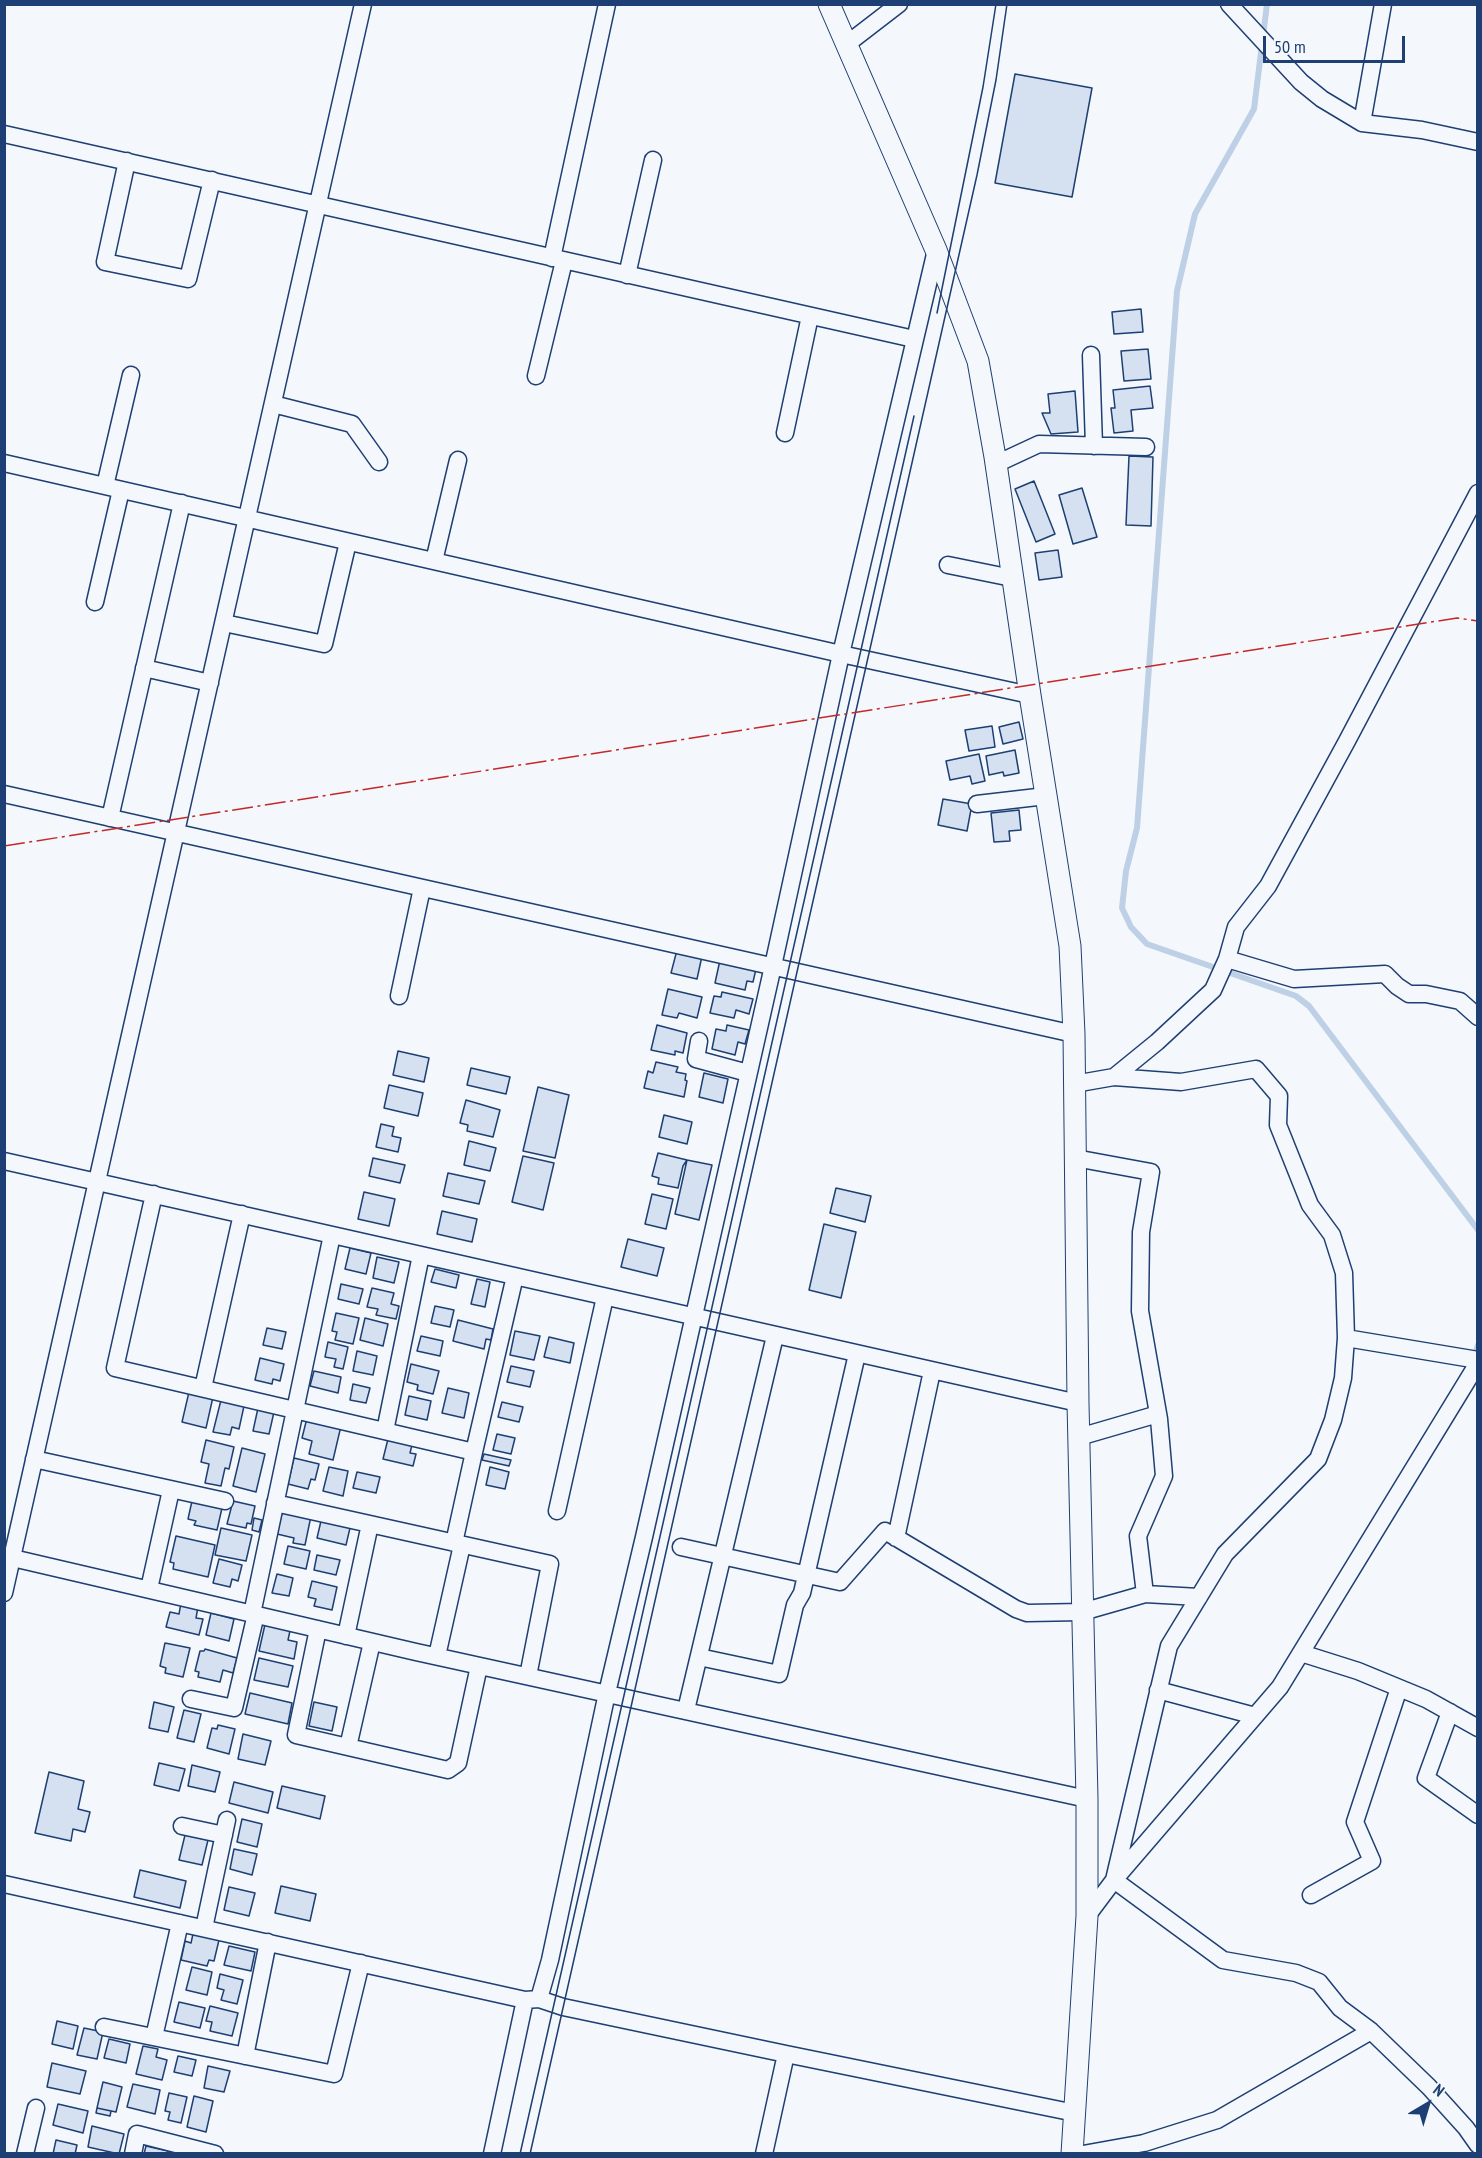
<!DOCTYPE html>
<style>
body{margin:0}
#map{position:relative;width:1482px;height:2158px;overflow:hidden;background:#f4f7fb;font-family:"PT Sans Narrow",sans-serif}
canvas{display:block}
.frame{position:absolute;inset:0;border:6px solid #1d3f73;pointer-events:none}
.north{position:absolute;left:1398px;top:2074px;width:60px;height:60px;-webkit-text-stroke:4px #f4f7fb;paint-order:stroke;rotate:38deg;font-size:16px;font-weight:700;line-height:24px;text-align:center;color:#1d3f73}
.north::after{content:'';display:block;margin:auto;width:21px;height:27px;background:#1d3f73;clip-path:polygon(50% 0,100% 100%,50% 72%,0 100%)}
.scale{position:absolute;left:1263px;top:36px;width:142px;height:27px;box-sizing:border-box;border:3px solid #1d3f73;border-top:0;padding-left:8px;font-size:18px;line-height:21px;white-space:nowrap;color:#1d3f73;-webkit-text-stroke:4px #f4f7fb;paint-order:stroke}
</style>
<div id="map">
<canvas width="1482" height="2158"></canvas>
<div class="frame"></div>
<div class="north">N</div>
<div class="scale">50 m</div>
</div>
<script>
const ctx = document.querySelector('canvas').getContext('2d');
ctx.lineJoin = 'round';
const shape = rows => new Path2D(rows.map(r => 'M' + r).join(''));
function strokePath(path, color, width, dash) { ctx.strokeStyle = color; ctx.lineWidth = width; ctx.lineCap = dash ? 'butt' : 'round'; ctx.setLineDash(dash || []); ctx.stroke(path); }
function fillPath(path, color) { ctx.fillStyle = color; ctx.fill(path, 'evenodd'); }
strokePath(shape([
 [1267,4,1254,109,1195,214,1177,291,1137,828,1126,871,1122,908,1131,927,1147,944,1296,996,1309,1006,1478,1230],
 [1476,1352,1478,1345]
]), '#bed0e5', 6);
const building = shape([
 [1015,74,1092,88,1072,197,995,183,1015,74],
 [1141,309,1143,332,1114,334,1112,312,1141,309],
 [1148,349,1151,379,1124,381,1121,351,1148,349],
 [1150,386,1153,408,1131,410,1133,431,1114,433,1111,408,1115,408,1113,390,1150,386],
 [1075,391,1078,432,1051,434,1042,413,1050,413,1048,394,1075,391],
 [1129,456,1153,457,1151,526,1126,525,1129,456],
 [1034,481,1055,534,1036,542,1015,489,1034,481],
 [1082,488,1097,537,1073,544,1059,495,1082,488],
 [1058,550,1062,577,1039,580,1035,553,1058,550],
 [1019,722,1023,739,1003,744,999,727,1019,722],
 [992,726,995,747,969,751,965,730,992,726],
 [1015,750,1019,773,1004,776,1003,772,989,775,986,756,1015,750],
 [979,754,985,781,972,784,970,776,950,780,946,761,979,754],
 [943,799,972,804,967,831,938,825,943,799],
 [1019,810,1021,830,1009,831,1010,841,994,842,991,813,1019,810],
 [677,950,702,956,697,979,671,973,677,950],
 [720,960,756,969,753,982,747,981,745,990,715,983,720,960],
 [668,989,702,997,697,1018,679,1013,677,1018,662,1015,668,989],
 [722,992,753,999,749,1014,736,1010,734,1018,710,1013,714,996,721,997,722,992],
 [657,1025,687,1033,683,1053,675,1051,675,1055,651,1050,657,1025],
 [727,1025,749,1030,745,1044,738,1042,735,1055,712,1049,716,1029,726,1031,727,1025],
 [398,1051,429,1058,424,1082,393,1075,398,1051],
 [656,1062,678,1067,676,1072,686,1074,685,1080,687,1081,684,1097,644,1088,648,1071,653,1073,656,1062],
 [471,1068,510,1077,506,1094,467,1085,471,1068],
 [704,1073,728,1079,723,1103,699,1097,704,1073],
 [389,1085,423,1093,418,1116,384,1108,389,1085],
 [538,1087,569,1095,555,1158,523,1151,538,1087],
 [466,1100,500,1110,493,1137,467,1131,468,1125,460,1123,466,1100],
 [664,1115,692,1122,687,1144,659,1137,664,1115],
 [381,1124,394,1127,392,1136,401,1138,398,1152,376,1147,381,1124],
 [469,1141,496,1148,490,1171,464,1165,469,1141],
 [658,1153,687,1160,683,1166,678,1188,658,1184,659,1178,652,1176,658,1153],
 [523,1156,554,1163,543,1210,512,1202,523,1156],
 [373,1158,405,1165,400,1183,369,1176,373,1158],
 [687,1160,712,1165,699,1220,675,1214,687,1160],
 [448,1173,485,1181,479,1204,443,1196,448,1173],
 [836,1188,871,1196,865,1222,830,1213,836,1188],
 [364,1192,395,1199,389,1226,358,1219,364,1192],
 [652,1194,673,1199,666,1229,645,1224,652,1194],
 [442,1211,477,1219,472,1242,437,1234,442,1211],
 [824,1224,856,1232,841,1298,809,1290,824,1224],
 [628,1239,664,1248,657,1276,621,1267,628,1239],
 [350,1248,371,1253,366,1274,345,1269,350,1248],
 [377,1257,399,1262,394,1283,373,1278,377,1257],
 [435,1269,459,1275,456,1288,431,1282,435,1269],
 [477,1279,490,1282,485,1307,471,1304,477,1279],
 [341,1284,363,1289,359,1304,338,1299,341,1284],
 [372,1288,394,1293,391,1304,399,1306,396,1319,376,1315,378,1309,367,1307,372,1288],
 [435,1306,454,1310,450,1327,431,1323,435,1306],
 [336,1313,359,1318,353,1344,335,1340,337,1332,332,1331,336,1313],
 [365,1318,388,1324,383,1346,360,1340,365,1318],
 [458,1320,493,1329,491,1340,486,1339,484,1349,453,1341,458,1320],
 [267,1328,286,1332,282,1349,263,1345,267,1328],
 [515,1331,540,1336,534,1360,510,1355,515,1331],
 [421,1336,443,1341,440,1356,417,1351,421,1336],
 [549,1337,574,1343,570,1363,544,1357,549,1337],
 [328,1342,348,1347,343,1369,334,1367,336,1359,325,1357,328,1342],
 [357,1351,377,1356,373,1375,353,1371,357,1351],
 [260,1358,284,1364,280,1381,273,1379,272,1384,255,1380,260,1358],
 [411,1364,439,1371,433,1394,417,1390,418,1385,407,1382,411,1364],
 [511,1366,534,1371,530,1387,507,1382,511,1366],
 [314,1371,341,1377,338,1393,310,1386,314,1371],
 [353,1384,370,1388,366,1403,350,1400,353,1384],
 [448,1388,469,1393,464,1418,442,1413,448,1388],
 [189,1392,213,1397,206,1428,182,1422,189,1392],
 [409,1396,431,1401,427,1420,405,1415,409,1396],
 [221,1400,244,1406,239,1429,232,1427,230,1435,213,1432,221,1400],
 [502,1402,523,1407,519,1422,498,1417,502,1402],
 [258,1408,274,1412,269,1434,253,1431,258,1408],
 [307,1418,341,1426,333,1460,309,1454,312,1441,302,1438,307,1418],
 [497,1434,515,1438,511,1454,493,1450,497,1434],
 [388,1439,412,1445,410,1453,416,1454,413,1466,383,1459,388,1439],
 [206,1440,234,1447,229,1469,225,1468,221,1486,205,1483,209,1464,201,1462,206,1440],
 [242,1448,265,1454,256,1492,233,1486,242,1448],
 [484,1454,511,1460,509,1466,482,1460,484,1454],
 [294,1458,319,1464,315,1480,311,1479,308,1489,288,1484,294,1458],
 [329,1467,348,1471,343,1496,323,1491,329,1467],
 [490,1467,509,1472,505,1489,486,1485,490,1467],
 [357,1472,380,1477,376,1493,353,1488,357,1472],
 [192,1501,222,1508,217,1530,194,1525,196,1521,188,1519,192,1501],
 [233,1501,255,1506,251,1524,247,1523,246,1528,227,1524,233,1501],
 [283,1509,311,1516,305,1545,293,1543,294,1538,277,1534,283,1509],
 [254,1518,262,1520,259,1532,252,1530,254,1518],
 [321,1521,350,1528,346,1545,317,1538,321,1521],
 [221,1528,252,1535,246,1561,215,1555,221,1528],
 [176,1536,215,1545,208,1577,173,1569,174,1563,170,1562,176,1536],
 [288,1546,310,1551,306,1569,284,1564,288,1546],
 [317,1555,340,1560,336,1575,314,1570,317,1555],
 [219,1559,242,1565,238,1581,232,1579,230,1587,213,1583,219,1559],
 [277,1574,293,1578,289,1596,272,1593,277,1574],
 [312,1581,337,1587,332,1610,314,1606,316,1599,308,1597,312,1581],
 [181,1603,198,1607,196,1618,203,1619,199,1635,166,1627,170,1612,179,1614,181,1603],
 [211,1613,234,1619,229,1641,206,1635,211,1613],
 [266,1620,291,1626,288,1640,297,1642,294,1659,259,1651,266,1620],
 [165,1643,190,1648,183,1677,165,1673,166,1668,160,1666,165,1643],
 [205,1649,237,1658,233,1673,223,1670,220,1682,198,1677,199,1672,195,1671,200,1651,204,1651,205,1649],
 [259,1658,293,1666,288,1687,254,1680,259,1658],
 [250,1693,292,1703,288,1724,245,1714,250,1693],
 [154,1702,174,1707,168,1732,149,1728,154,1702],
 [314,1702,337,1707,332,1731,309,1726,314,1702],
 [184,1710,201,1714,194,1742,177,1738,184,1710],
 [218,1725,235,1729,229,1754,207,1748,212,1728,217,1729,218,1725],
 [243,1734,271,1741,265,1765,238,1759,243,1734],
 [159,1763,185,1769,179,1791,154,1785,159,1763],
 [192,1765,220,1772,215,1792,188,1786,192,1765],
 [49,1772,84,1781,78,1809,90,1812,85,1832,73,1829,71,1841,35,1833,49,1772],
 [234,1782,273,1792,268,1813,229,1803,234,1782],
 [282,1786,325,1796,320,1819,277,1808,282,1786],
 [242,1819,262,1824,257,1847,237,1842,242,1819],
 [185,1835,208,1840,202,1865,179,1860,185,1835],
 [234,1849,257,1854,252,1875,230,1869,234,1849],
 [140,1870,186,1881,180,1908,134,1897,140,1870],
 [281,1886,316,1894,310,1921,275,1913,281,1886],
 [229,1887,255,1893,249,1916,224,1910,229,1887],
 [193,1934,219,1940,214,1961,209,1960,207,1966,181,1960,185,1941,191,1943,193,1934],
 [229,1946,255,1952,251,1971,224,1965,229,1946],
 [192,1967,212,1972,207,1995,186,1990,192,1967],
 [220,1974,243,1980,237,2004,221,2000,224,1990,217,1988,220,1974],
 [179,2002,205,2008,200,2028,174,2022,179,2002],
 [210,2006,238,2013,232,2036,210,2031,212,2022,206,2021,210,2006],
 [57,2021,78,2026,73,2049,52,2044,57,2021],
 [84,2028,103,2032,97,2059,77,2055,84,2028],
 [109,2039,130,2044,126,2063,104,2058,109,2039],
 [143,2046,158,2049,156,2057,167,2060,162,2080,136,2074,143,2046],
 [178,2056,196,2060,192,2076,174,2072,178,2056],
 [52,2063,86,2071,80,2094,47,2087,52,2063],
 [208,2066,230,2071,224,2092,204,2088,208,2066],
 [103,2082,122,2087,116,2112,97,2108,103,2082],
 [133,2084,160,2090,155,2114,127,2107,133,2084],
 [169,2093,187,2097,181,2123,168,2120,170,2112,165,2111,169,2093],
 [194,2096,213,2101,206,2132,187,2127,194,2096],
 [58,2104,88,2111,83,2133,53,2125,58,2104],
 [97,2108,111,2111,110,2116,96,2113,97,2108],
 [92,2126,124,2134,119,2154,88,2147,92,2126],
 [56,2140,77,2145,75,2154,53,2154,56,2140],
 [146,2146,168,2151,167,2154,144,2154,146,2146]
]);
fillPath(building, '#d5e0f0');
strokePath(building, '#1d3f73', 1.5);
const minor = shape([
 [1229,4,1301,82,1322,99,1362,123,1422,130,1478,142],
 [847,44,899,4],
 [1362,123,1383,4],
 [4,134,914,339],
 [127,161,105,262,188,279,212,180],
 [552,258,607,4],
 [627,275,653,160],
 [1091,355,1094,446],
 [536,376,564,261],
 [273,404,352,424,379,462],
 [785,433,810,316],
 [4,463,841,654,1030,695],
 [996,464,1039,444,1146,447],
 [105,486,131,375],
 [434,561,458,460],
 [948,565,1012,578],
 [95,602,121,490],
 [224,623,324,644,348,542],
 [144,668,210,683],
 [4,794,1074,1034],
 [977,804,1046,796],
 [110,818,182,503],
 [1227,959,1294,979,1385,974,1397,986,1409,994,1426,994,1460,1001,1478,1017],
 [399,996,422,888],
 [699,1041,696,1059,748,1073],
 [1114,1077,1157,1042,1213,990,1227,959,1236,927,1268,886,1347,741,1478,493],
 [1074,1084,1114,1077,1181,1082,1256,1069,1279,1096,1278,1125,1310,1205,1332,1235,1344,1273,1346,1338,1343,1378,1333,1420,1318,1459,1225,1554,1169,1646,1114,1880],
 [1075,1158,1151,1172,1141,1232,1140,1311,1159,1419,1164,1476,1138,1536,1145,1594],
 [4,1161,1078,1403],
 [154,1194,115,1368,474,1452,515,1276],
 [1346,1338,1478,1360],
 [203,1388,242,1214],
 [385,1431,421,1255],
 [1079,1437,1158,1414],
 [34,1459,225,1501],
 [275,1503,550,1564,528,1676],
 [557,1511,605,1297],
 [896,1538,932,1371],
 [454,1543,474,1452],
 [681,1547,840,1582,885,1531,1016,1609,1027,1613,1082,1612,1145,1594,1199,1597],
 [4,1556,416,1652,1087,1799],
 [149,1589,171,1490],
 [4,1593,363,4],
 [252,1614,332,1235],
 [318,1629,296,1735,348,1747,448,1770,458,1763,479,1666],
 [346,1636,370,1524],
 [1301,1653,1358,1671,1426,1699,1478,1728],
 [437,1656,462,1545],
 [699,1657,779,1674,795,1605,802,1593,857,1354],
 [1158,1690,1255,1716],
 [191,1699,234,1708,256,1614],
 [686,1710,775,1336],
 [1450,1712,1426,1778,1478,1815],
 [348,1747,372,1642],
 [182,1826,224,1835],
 [1114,1880,1223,1960,1296,1973,1319,1982,1340,2008,1371,2031,1429,2087,1466,2128,1478,2145],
 [4,1884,525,2000,539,1999,563,2007,786,2054,1075,2113],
 [1311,1895,1372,1861,1355,1822,1399,1688],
 [1087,1916,1114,1880,1280,1687,1478,1363],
 [204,1928,227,1820],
 [539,1999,550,1960,607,1693,644,1537,773,966,841,654,936,250],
 [104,2027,334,2074,361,1963],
 [154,2037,180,1923],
 [245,2056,268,1942],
 [25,2154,36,2108],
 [133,2154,137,2134,215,2154],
 [492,2154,525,2000],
 [764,2154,786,2054],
 [1083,2154,1144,2143,1217,2120,1371,2031]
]);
const tertiary = shape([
 [829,4,936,250,978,361,995,457,1030,695,1070,946,1074,1034,1078,1403,1087,1799,1087,1916,1072,2154]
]);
strokePath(minor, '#1d3f73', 19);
strokePath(tertiary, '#1d3f73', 23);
strokePath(minor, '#f4f7fb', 16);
strokePath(tertiary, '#f4f7fb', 21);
strokePath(shape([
 [937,313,983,87,996,4],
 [520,2154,914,416],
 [530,2154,977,175,996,80,1007,4]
]), '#1d3f73', 1.5);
strokePath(shape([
 [4,846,1457,618,1478,621]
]), '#c62828', 1.5, [21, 4.5, 3, 4.5]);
</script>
